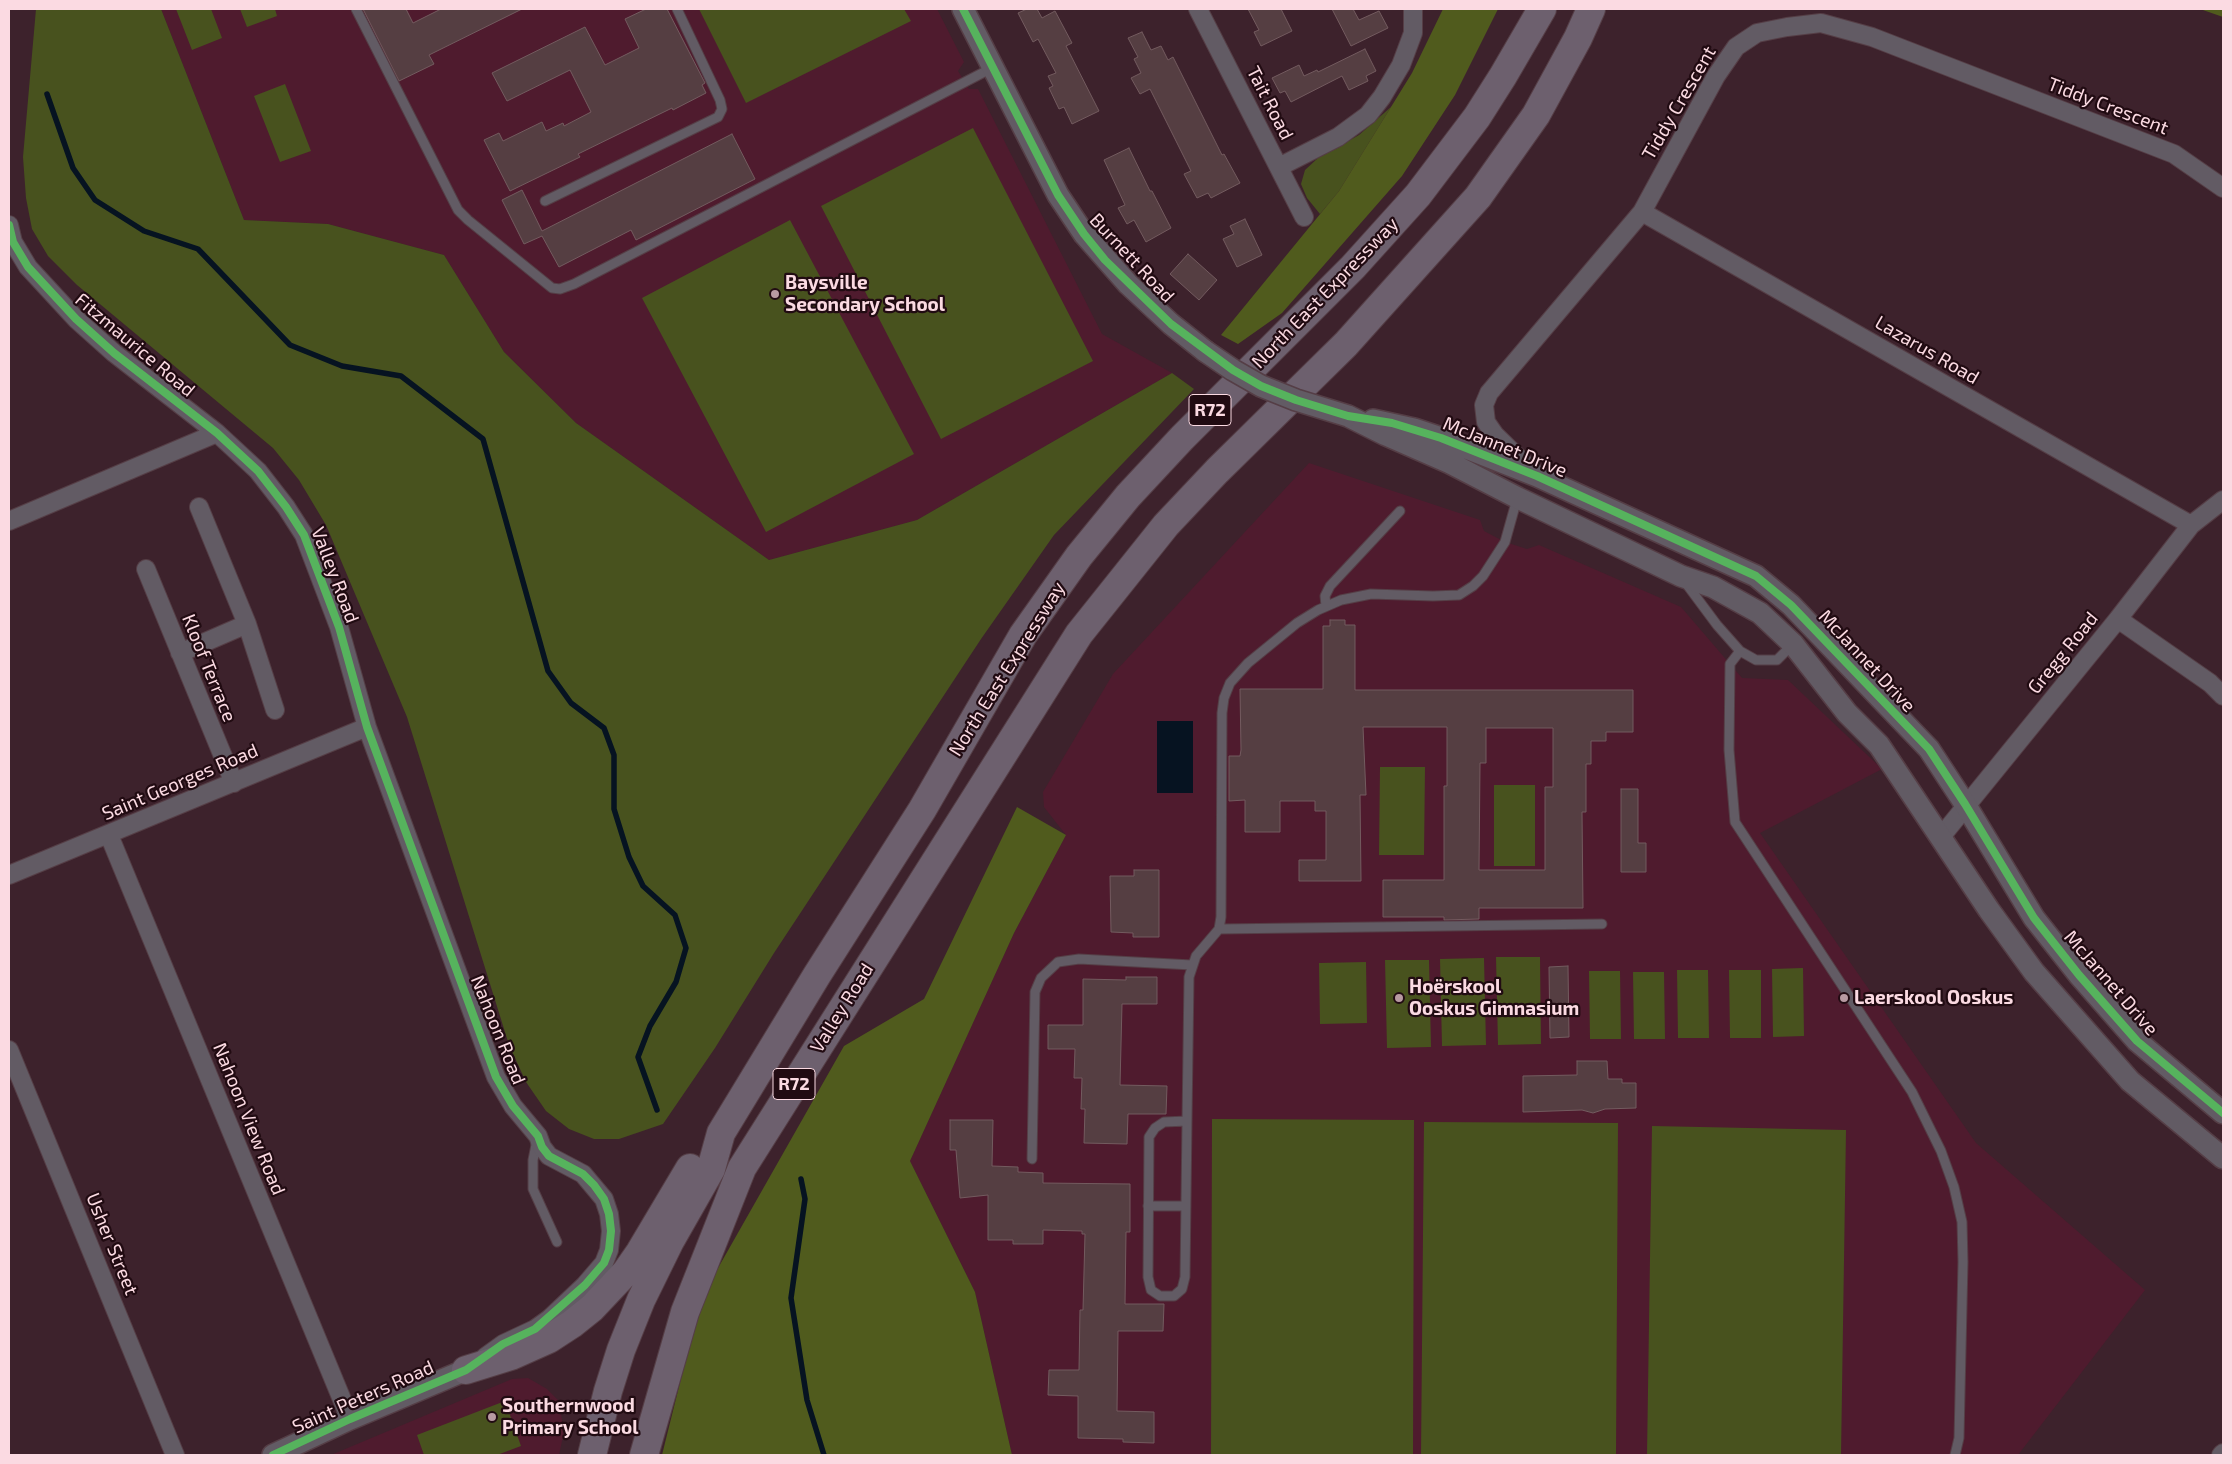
<!DOCTYPE html>
<meta charset="utf-8">
<style>
body{margin:0}
#map{position:relative;width:2232px;height:1464px;overflow:hidden;background:#3d222c;font-family:"Exo 2",sans-serif}
canvas{display:block}
.frame{position:absolute;inset:0;border:10px solid #fbdae2;pointer-events:none}
</style>
<div id="map">
<canvas width="2232" height="1464"></canvas>
<div class="frame"></div>
</div>
<script>
const ctx = document.querySelector('canvas').getContext('2d');
ctx.lineJoin = 'round';
function fillPath(path, color) { ctx.fillStyle = color; ctx.fill(path, 'evenodd'); }
const shape = rows => new Path2D(rows.map(r => 'M' + r).join(''));
function strokePath(path, color, width, dash) { ctx.strokeStyle = color; ctx.lineWidth = width; ctx.lineCap = dash ? 'butt' : 'round'; ctx.setLineDash(dash || []); ctx.stroke(path); }
function write(font, color, halo, rows, align = 'center') {
  ctx.font = font + ' "Exo 2",sans-serif'; ctx.lineWidth = 4.5; ctx.setLineDash([]); ctx.textBaseline = 'middle'; ctx.strokeStyle = halo; ctx.fillStyle = color; for (const [text, x, y, turn = 0] of rows) {
    ctx.save(); ctx.translate(x, y); ctx.rotate((+turn || 0) * Math.PI / 180); ctx.textAlign = isNaN(turn) ? turn : align; if (halo) ctx.strokeText(text, 0, 0); ctx.fillText(text, 0, 0); ctx.restore();
  }
}
fillPath(shape([
 [161,9,937,9,964,62,958,71,969,89,978,89,1102,334,1172,373,917,520,769,560,576,423,504,352,444,255,328,224,244,220],
 [1309,463,1480,520,1484,531,1505,542,1527,549,1539,545,1681,607,1742,678,1788,680,1882,769,1760,833,1976,1143,2145,1290,2018,1455,1012,1455,975,1292,910,1161,1014,933,1066,835,1044,807,1043,792,1113,674],
 [528,1378,547,1389,559,1401,564,1432,559,1455,331,1455,512,1379]
]), '#4f1b2e');
fillPath(shape([
 [36,9,161,9,244,220,328,224,444,255,504,352,576,423,769,560,917,520,1172,373,1194,389,1054,535,981,639,774,953,715,1048,663,1124,619,1139,594,1139,569,1129,546,1111,526,1082,509,1045,407,717,326,525,299,480,273,448,77,285,48,256,32,229,26,198,23,157],
 [176,9,211,9,222,38,192,50],
 [240,9,275,9,277,16,247,27],
 [699,9,904,9,911,21,746,103],
 [285,84,311,151,280,162,254,96],
 [1391,107,1339,191,1320,214,1307,198,1301,184,1305,170,1318,158,1359,135],
 [973,128,1093,361,941,439,821,206],
 [790,220,914,454,766,532,642,298],
 [1380,767,1425,767,1424,855,1379,855],
 [1494,785,1535,785,1535,866,1494,866],
 [1496,957,1540,957,1541,1044,1498,1045],
 [1484,958,1486,1045,1442,1046,1440,959],
 [1385,960,1429,960,1431,1047,1387,1048],
 [1366,962,1367,1023,1320,1024,1319,963],
 [1803,968,1804,1036,1773,1037,1772,969],
 [1677,970,1708,970,1709,1038,1678,1038],
 [1729,970,1761,970,1761,1038,1730,1038],
 [1589,971,1620,971,1621,1039,1590,1039],
 [1633,972,1664,972,1665,1039,1634,1039],
 [1212,1119,1414,1120,1413,1455,1211,1455],
 [1424,1122,1618,1123,1616,1455,1421,1455],
 [1652,1126,1846,1130,1841,1455,1647,1455],
 [505,1401,521,1446,497,1455,424,1455,417,1435]
]), '#48521e');
fillPath(shape([
 [1443,9,1498,9,1455,95,1402,176,1282,313,1238,344,1221,335,1339,191,1412,73],
 [2200,9,2223,9,2223,17],
 [1017,807,1066,835,1014,933,910,1161,975,1292,1012,1455,662,1455,701,1298,844,1046,924,999]
]), '#505b1d');
fillPath(shape([
 [1157,721,1193,721,1193,793,1157,793]
]), '#061321');
strokePath(shape([
 [47,94,73,168,95,200,144,231,198,249,290,345,342,366,401,376,483,439,548,671,571,703,604,728,614,755,614,809,629,857,643,886,675,915,686,948,676,982,650,1026,638,1057,657,1110],
 [801,1179,805,1199,791,1298,807,1400,824,1455]
]), '#061321', 5.5);
const building = shape([
 [363,9,406,9,413,23,441,9,522,9,429,55,434,64,399,81,363,9],
 [646,9,667,9,705,83,702,85,706,93,673,110,672,108,578,154,580,157,510,191,484,140,499,133,503,141,542,122,546,131,563,123,564,126,591,112,570,70,507,101,492,73,585,27,605,65,639,48,625,19,646,9],
 [1027,9,1037,9,1042,18,1055,11,1072,43,1066,46,1099,111,1072,124,1064,107,1059,109,1049,88,1053,86,1048,76,1056,73,1038,39,1033,42,1018,13,1027,9],
 [1248,9,1281,9,1292,31,1261,46,1254,32,1259,30,1248,9],
 [1332,9,1353,9,1359,20,1379,11,1388,28,1351,46,1332,9],
 [1142,32,1151,50,1161,46,1168,60,1173,57,1222,155,1224,154,1240,183,1211,198,1208,193,1197,198,1184,174,1191,171,1150,89,1140,94,1131,78,1141,73,1134,59,1138,57,1128,38,1142,32],
 [1365,49,1376,71,1366,76,1368,81,1349,90,1342,76,1291,102,1285,91,1280,93,1272,78,1299,65,1304,76,1317,70,1318,72,1365,49],
 [732,134,755,179,636,240,631,230,559,267,542,236,524,244,502,200,522,190,542,231,732,134],
 [1129,148,1150,191,1152,191,1171,228,1146,242,1134,220,1127,224,1118,208,1125,205,1104,160,1129,148],
 [1245,219,1262,255,1237,267,1223,239,1234,234,1230,226,1245,219],
 [1188,254,1217,280,1199,300,1170,274,1188,254],
 [1330,620,1345,620,1345,625,1355,625,1355,690,1633,690,1633,732,1606,732,1606,741,1591,741,1591,764,1586,764,1586,812,1582,812,1583,908,1479,908,1479,919,1444,920,1444,917,1383,917,1383,880,1444,880,1444,786,1447,786,1447,727,1363,727,1366,795,1360,795,1361,881,1299,881,1299,860,1326,860,1326,811,1315,811,1315,801,1280,801,1280,832,1245,832,1245,800,1229,801,1229,756,1240,756,1241,750,1240,689,1323,689,1323,626,1330,626,1330,620],
 [1486,728,1553,728,1553,787,1545,787,1545,870,1479,870,1480,763,1486,763,1486,728],
 [1621,789,1638,789,1638,843,1646,843,1646,872,1621,872,1621,789],
 [1134,870,1159,870,1159,937,1133,937,1133,933,1111,932,1110,876,1134,876,1134,870],
 [1568,966,1569,1037,1550,1038,1549,967,1568,966],
 [1126,977,1157,977,1157,1004,1122,1004,1120,1085,1167,1086,1166,1114,1128,1114,1127,1144,1084,1143,1085,1109,1081,1109,1082,1078,1074,1078,1075,1049,1048,1049,1048,1025,1083,1025,1083,979,1126,980,1126,977],
 [1577,1061,1607,1061,1608,1079,1622,1079,1622,1083,1636,1083,1636,1108,1605,1109,1593,1113,1582,1110,1523,1112,1523,1076,1577,1075,1577,1061],
 [950,1120,993,1120,992,1166,1018,1167,1018,1172,1043,1173,1043,1183,1130,1184,1130,1232,1126,1232,1125,1304,1164,1304,1163,1331,1118,1331,1117,1411,1154,1412,1154,1443,1123,1442,1123,1439,1078,1438,1078,1396,1048,1395,1049,1370,1079,1370,1080,1310,1083,1310,1085,1234,1082,1234,1082,1231,1043,1230,1043,1244,1013,1244,1013,1240,988,1240,988,1195,960,1198,956,1150,950,1150,950,1120]
]);
fillPath(building, '#553e42');
strokePath(building, '#735b5f', 1);
const service = shape([
 [356,9,458,210,468,220,552,288,560,289,574,284,992,68],
 [545,201,718,117,722,109,720,100,677,9],
 [1685,582,1717,625,1740,651,1756,660,1777,660,1793,644],
 [1326,606,1325,596,1330,586,1400,511],
 [1740,651,1730,664,1729,750,1735,822,1912,1092,1941,1151,1954,1187,1962,1222,1963,1262,1959,1438,1955,1455],
 [1219,929,1602,924],
 [1187,1121,1164,1122,1155,1128,1149,1137,1148,1277,1151,1290,1160,1296,1174,1296,1182,1289,1185,1277,1187,1121,1189,977,1196,956,1219,929,1221,917,1222,713,1224,698,1230,683,1248,663,1297,623,1318,610,1341,600,1371,594,1433,596,1459,595,1473,586,1483,576,1505,542,1517,499],
 [537,1140,533,1160,533,1189,557,1242],
 [1032,1159,1035,992,1041,978,1058,962,1079,959,1192,965],
 [1148,1206,1186,1206]
]);
const minor = shape([
 [1198,9,1304,217],
 [1279,167,1338,137,1368,115,1382,97,1401,65,1413,33,1413,9],
 [1642,212,2191,525],
 [9,225,13,242,28,267,76,319,114,353,217,433,258,471,286,507,304,535,339,627,367,727,496,1077,513,1106,538,1136,542,1147,549,1156,583,1174,604,1199,609,1214,611,1231,609,1250,604,1263,585,1285,549,1319,535,1329,503,1344,485,1357],
 [1534,473,1495,435,1486,422,1484,405,1489,393,1642,212,1716,76,1736,47,1757,33,1787,27,1821,23,1872,37,2174,154,2223,188],
 [199,507,247,624],
 [9,521,217,433],
 [146,569,234,783],
 [2118,619,2210,683,2223,696],
 [180,653,247,624,275,710],
 [109,835,350,1419],
 [1940,838,2118,619,2191,525,2223,500],
 [9,875,367,727],
 [9,1050,175,1455],
 [2221,1455,2223,1453]
]);
const tertiary = shape([
 [963,9,1058,195,1084,234,1128,284,1171,324,1205,351],
 [1348,416,1386,435,1450,463,1518,498,1681,576,1713,587,1760,613,1793,644,1847,713,1879,745,1989,910,2034,972,2130,1081,2223,1158],
 [1373,420,1414,429,1441,438,1537,476,1756,576,1791,605,1929,749,1965,804,2034,918,2079,975,2137,1041,2223,1113],
 [273,1455,350,1419,466,1370]
]);
const trunk = shape([
 [466,1370,511,1356,549,1339,572,1324,592,1308,626,1272,640,1252,690,1168],
 [592,1455,608,1391,621,1350,641,1300,670,1241,711,1169,721,1133,817,975,922,810,1023,635,1079,556,1128,496,1182,438,1353,267,1418,195,1477,117,1503,76,1542,9],
 [644,1455,685,1312,742,1168,1079,634,1166,525,1217,471,1346,344,1478,197,1536,115,1578,38,1591,9]
]);
strokePath(service, '#553e46', 11);
strokePath(minor, '#553e46', 20);
strokePath(tertiary, '#553e46', 24);
strokePath(trunk, '#553e46', 30);
strokePath(service, '#625b64', 9);
strokePath(minor, '#625b64', 18);
strokePath(tertiary, '#625b64', 21);
strokePath(trunk, '#6d606e', 28);
const tertiaryBridge = shape([
 [1205,351,1233,370,1261,386,1296,400,1348,416]
]);
strokePath(tertiaryBridge, '#553e46', 24, []);
strokePath(tertiaryBridge, '#625b64', 21);
strokePath(shape([
 [963,9,1058,195,1084,234,1105,260,1171,324,1233,370,1261,386,1296,400,1348,416,1392,423,1441,438,1537,476,1756,576,1791,605,1929,749,1965,804,2034,918,2079,975,2137,1041,2223,1113],
 [9,225,13,242,28,267,76,319,114,353,217,433,258,471,286,507,304,535,339,627,367,727,496,1077,513,1106,538,1136,542,1147,549,1156,583,1174,594,1185,604,1199,609,1214,611,1231,609,1250,604,1263,585,1285,535,1329,503,1344,466,1370,350,1419,273,1455]
]), '#56b35d', 8);
for (const [x, y, r, color] of [
 [775,294,5,"#b89aa2"],
 [1399,998,5,"#b89aa2"],
 [1844,998,5,"#b89aa2"],
 [492,1417,5,"#b89aa2"]
]) { const dot = new Path2D(); dot.arc(x, y, r, 0, 2 * Math.PI); ctx.fillStyle = color; ctx.fill(dot); strokePath(dot, '#210b12', 2); }
for (const [x, y, w] of [
 [1210,410,42],
 [794,1084,42]
]) { const box = new Path2D(); box.roundRect(x - w / 2, y - 15.5, w, 31, 4); ctx.fillStyle = '#210b12'; ctx.fill(box); strokePath(box, '#fbdae2', 1); }
write('bold 18px', '#fbdae2', null, [
 ["R72",1210,410],
 ["R72",794,1084]
]);
write('19px', '#fbdae2', '#210b12', [
 ["Tait Road",1270,103,63],
 ["Tiddy Crescent",1679,103,-60],
 ["Tiddy Crescent",2108,106,21],
 ["Burnett Road",1132,258,47],
 ["North East Expressway",1325,293,-46],
 ["Fitzmaurice Road",135,345,40],
 ["Lazarus Road",1927,350,30],
 ["McJannet Drive",1505,447,22],
 ["Valley Road",335,575,69],
 ["Gregg Road",2063,653,-51],
 ["McJannet Drive",1867,661,47],
 ["Kloof Terrace",209,668,68],
 ["North East Expressway",1007,669,-58],
 ["Saint Georges Road",180,782,-23],
 ["McJannet Drive",2111,983,49],
 ["Valley Road",842,1008,-58],
 ["Nahoon Road",498,1030,68],
 ["Nahoon View Road",249,1119,68],
 ["Usher Street",112,1244,68],
 ["Saint Peters Road",363,1397,-24]
]);
write('bold 19px', '#fbdae2', '#210b12', [
 ["Baysville",785,283],
 ["Secondary School",785,305],
 ["Hoërskool",1409,987],
 ["Ooskus Gimnasium",1409,1009],
 ["Laerskool Ooskus",1854,998],
 ["Southernwood",502,1406],
 ["Primary School",502,1428]
], 'left');
</script>
